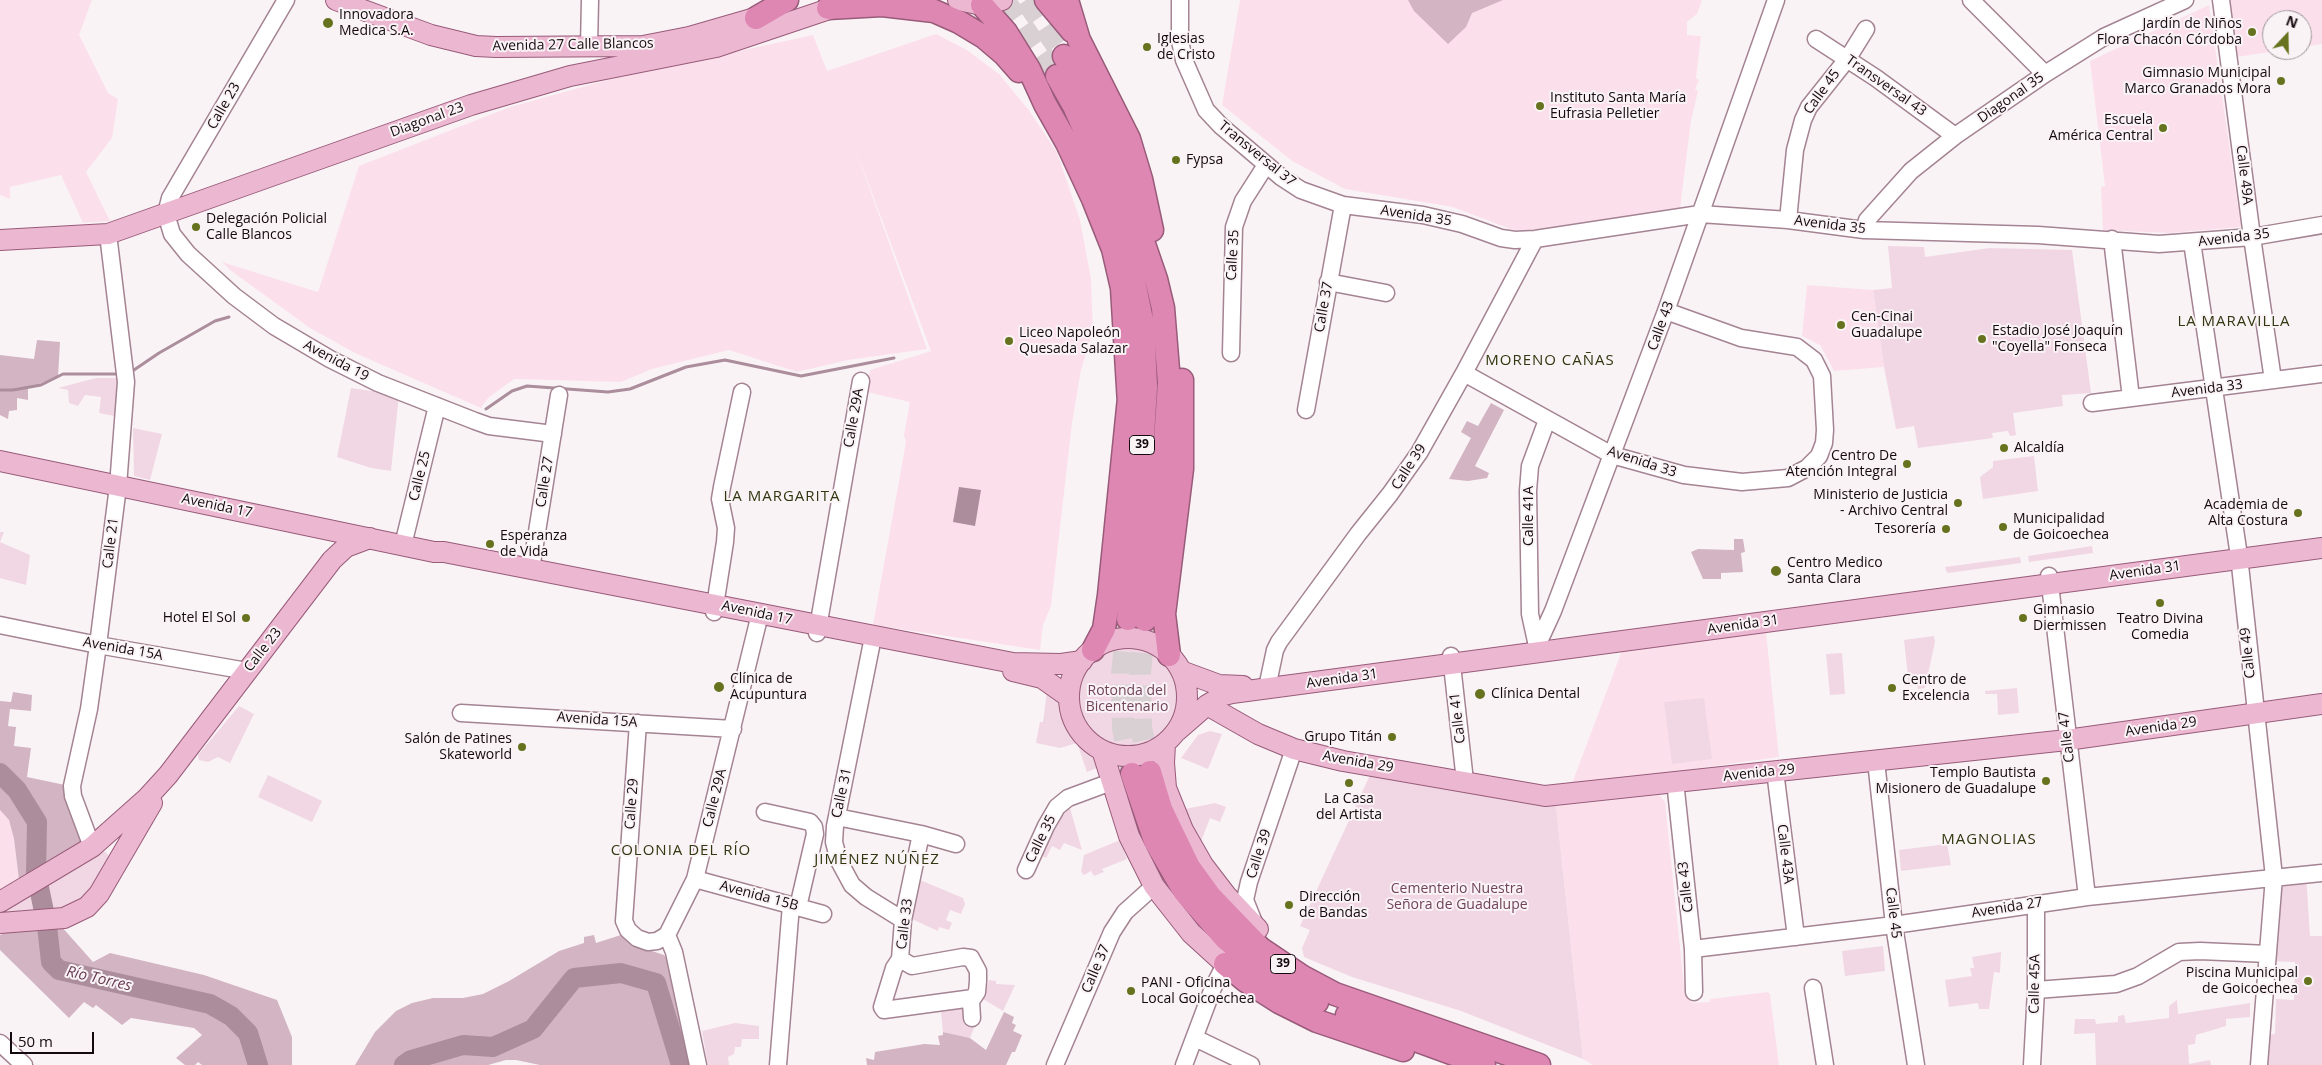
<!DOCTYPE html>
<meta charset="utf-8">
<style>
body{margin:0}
#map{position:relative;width:2322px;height:1065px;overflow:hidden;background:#faf3f6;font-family:"Open Sans",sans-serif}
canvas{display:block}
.north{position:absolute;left:2262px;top:10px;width:50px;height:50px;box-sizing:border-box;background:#faf3f6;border:1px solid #9e9599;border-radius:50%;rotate:21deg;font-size:14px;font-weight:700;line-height:20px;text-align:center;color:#14090e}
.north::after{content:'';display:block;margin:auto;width:18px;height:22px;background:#66721d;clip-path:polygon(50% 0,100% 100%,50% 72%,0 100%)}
.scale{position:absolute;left:10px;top:1032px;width:84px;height:22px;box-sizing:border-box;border:2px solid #14090e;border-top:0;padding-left:6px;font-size:15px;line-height:18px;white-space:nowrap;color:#14090e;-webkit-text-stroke:4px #faf3f6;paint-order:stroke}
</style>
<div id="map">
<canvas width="2322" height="1065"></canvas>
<div class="north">N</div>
<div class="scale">50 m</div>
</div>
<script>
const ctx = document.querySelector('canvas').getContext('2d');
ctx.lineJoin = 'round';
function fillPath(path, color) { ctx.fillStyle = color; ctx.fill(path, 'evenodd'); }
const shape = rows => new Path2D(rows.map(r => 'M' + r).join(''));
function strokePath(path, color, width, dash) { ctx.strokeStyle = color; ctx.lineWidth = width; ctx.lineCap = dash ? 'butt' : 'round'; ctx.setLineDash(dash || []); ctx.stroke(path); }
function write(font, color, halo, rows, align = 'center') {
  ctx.font = font + ' "Open Sans",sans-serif'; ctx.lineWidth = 4; ctx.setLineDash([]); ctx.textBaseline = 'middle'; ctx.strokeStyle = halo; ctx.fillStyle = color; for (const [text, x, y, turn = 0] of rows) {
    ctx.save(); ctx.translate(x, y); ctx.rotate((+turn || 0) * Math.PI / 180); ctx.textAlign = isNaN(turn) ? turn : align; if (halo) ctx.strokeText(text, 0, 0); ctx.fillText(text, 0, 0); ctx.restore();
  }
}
fillPath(shape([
 [0,0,92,0,79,35,108,93,118,99,112,138,86,172,110,221,83,223,61,175,10,187,10,199,0,195],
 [1240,0,1702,0,1697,14,1687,22,1687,35,1701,36,1696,78,1699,80,1695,89,1698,91,1691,121,1680,209,1522,231,1510,229,1453,207,1345,189,1292,161,1222,105],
 [2227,0,2322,0,2322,44,2302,47,2302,20,2272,20,2272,50,2283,50,2237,57],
 [2209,5,2241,227,2169,233,2103,230,2101,187,2105,186,2090,61],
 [936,34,967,50,999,74,1028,109,1057,152,1080,220,1091,279,1093,331,1081,370,1072,423,1051,606,1043,625,1040,650,873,625,906,442,904,435,910,402,867,392,870,370,931,351,854,145,927,349,848,360,797,372,729,350,652,369,621,382,514,379,488,398,481,408,355,353,310,328,230,270,222,262,318,292,359,166,510,107,611,79,813,35,827,71],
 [1807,285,1873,290,1884,367,1834,371,1820,345,1802,336],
 [1766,632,1779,757,1571,786,1623,648],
 [1659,795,1665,802,1685,996,1693,1003,1710,1002,1710,999,1768,992,1770,994,1779,1065,1593,1065,1583,1059,1556,806],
 [0,810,9,820,14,839,19,880,0,891]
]), '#fbe0ec');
fillPath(shape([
 [1888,246,1924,247,1925,257,1990,248,2072,250,2091,393,2062,395,2063,406,2013,413,2016,435,2010,436,2008,431,1992,433,1993,438,1918,448,1914,426,1896,429,1884,367,1873,290,1892,288],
 [96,378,121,378,119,417,99,413,101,397,85,395,78,406,69,403,68,390,58,388],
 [351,388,399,395,391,471,371,468,337,457],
 [133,428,162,434,150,480,134,476],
 [2034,456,2038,491,1983,499,1980,477,1993,467,1993,461],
 [0,532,4,532,0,542,30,555,26,585,0,578],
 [2092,546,2093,553,2029,562,2028,556],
 [2020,557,2021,563,1948,573,1946,571,1945,567],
 [1934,636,1935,642,1925,688,1918,689,1917,685,1909,686,1904,640],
 '1075 699a52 52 0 1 1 104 0a52 52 0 1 1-104 0Z',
 [1842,653,1845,694,1830,695,1826,654],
 [1048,683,1068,703,1067,712,1073,731,1081,740,1098,750,1102,766,1087,772,1077,743,1060,748,1036,743,1040,722,1043,722],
 [2017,688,2019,713,1998,715,1997,694,1985,694,1985,691],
 [1704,698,1712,759,1672,764,1664,702],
 [239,706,254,714,230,763,218,757,208,762,199,760,198,755],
 [1210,731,1222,734,1208,769,1181,758,1198,735],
 [1371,773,1556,806,1583,1059,1461,1011,1352,977,1304,957,1302,948,1310,930,1300,926],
 [268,775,322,801,312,822,258,797],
 [1215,803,1226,807,1220,822,1210,818,1200,844,1195,847,1185,809],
 [1070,808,1082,850,1064,843,1060,850,1052,846,1046,858,1042,856,1061,817],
 [1120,840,1127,859,1102,869,1104,872,1094,876,1091,871,1084,875,1081,872,1084,855],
 [1947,844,1951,865,1901,871,1899,850],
 [103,851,107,853,110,859,86,901,59,911,0,914,0,910],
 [2306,874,2310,936,2322,936,2322,1065,2259,1065,2262,1036,2275,1034,2276,999,2294,1000,2295,962,2268,961,2274,877],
 [920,880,963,898,965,904,961,914,950,910,946,920,952,923,949,930,939,927,938,931,912,919],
 [1883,946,1885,971,1845,976,1842,951],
 [2001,952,2000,973,1994,972,1989,1009,1979,1009,1978,1003,1949,1007,1945,980,1972,976,1970,968,1974,968,1972,957],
 [989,980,996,981,996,984,1015,985,1003,1011,983,999],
 [2177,1000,2178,1014,2250,1003,2250,1017,2226,1019,2226,1026,2196,1035,2195,1044,2188,1045,2189,1064,2210,1060,2211,1065,2096,1065,2095,1033,2074,1034,2075,1019,2095,1019,2096,1024,2118,1022,2118,1016,2124,1015,2126,1023,2169,1018,2169,1006],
 [965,1008,967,1023,974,1028,970,1038,943,1032,941,1012],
 [735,1023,759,1026,759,1039,742,1039,741,1047,735,1047,734,1054,728,1057,729,1065,708,1065,702,1031]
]), '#f1d7e3');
fillPath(shape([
 [1408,0,1503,0,1472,13,1466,27,1448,44,1414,11],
 [37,340,60,342,58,377,28,388,28,400,17,398,17,410,9,411,8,419,0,415,0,355,34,359],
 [1491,403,1504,410,1475,466,1489,473,1487,478,1468,481,1449,479,1471,438,1461,432,1467,421,1478,426],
 [1734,539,1743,539,1745,552,1741,553,1743,572,1721,573,1721,579,1703,579,1691,552,1698,549,1734,550],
 [13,692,32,695,31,711,10,709,8,726,16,727,14,746,31,748,27,777,65,785,84,840,19,880,14,839,9,820,0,810,0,701,11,702],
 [61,926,93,962,110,953,204,975,277,1000,292,1037,292,1065,202,1065,198,1062,195,1065,185,1065,176,1058,202,1035,194,1028,131,1018,122,1025,96,1005,93,1008,84,1002,69,1018,0,950,0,935,10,931],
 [624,934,649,950,664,955,669,961,689,1065,540,1065,516,1060,506,1060,488,1065,355,1065,375,1032,396,1011,412,1003,433,998,463,998,483,994,509,981,559,951,584,943,584,937,594,935,596,943],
 [1004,1012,1014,1017,1012,1023,1016,1025,1013,1031,1022,1035,1015,1052,1012,1052,1006,1065,867,1065,866,1058,874,1060,875,1052,924,1044,940,1045,938,1036,943,1035,943,1032,970,1038,986,1050]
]), '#d3b4c2');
fillPath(shape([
 [959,487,981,490,975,526,953,522]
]), '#ab8d9b');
strokePath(shape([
 [131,372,159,353,215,321,229,317],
 [0,390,13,390,41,385,63,374,120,374],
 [486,409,512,391,527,386,608,392,630,389,686,367,725,360,801,376,894,358]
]), '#ab8d9b', 3);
strokePath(shape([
 [0,773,17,790,37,822,36,873,47,926,51,962,59,970,210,1004,231,1016,248,1033,258,1065],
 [404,1065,411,1060,463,1045,493,1047,533,1029,574,978,621,973,656,983,681,1065]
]), '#ab8d9b', 20);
strokePath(shape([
 [1004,0,1057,76],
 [1026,0,1064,56],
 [1128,619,1122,673,1123,728,1132,774],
 [1145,620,1140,673,1141,727,1150,772]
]), '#d8d0d3', 22, [22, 11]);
const minor = shape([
 [286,0,170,198,166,214,172,234,188,254,234,296,274,326,330,359,378,383,475,421,489,426,553,434],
 [1180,0,1180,41,1184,60,1206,110,1221,126,1281,177,1301,190,1343,205,1423,215,1462,224,1501,238,1515,240,1535,239,1700,214,1788,220,1864,230,2038,235,2159,244,2252,237,2322,225],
 [1971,0,2045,74],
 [2221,0,2252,237,2273,380],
 [1816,39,1876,78,1955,136],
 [589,47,590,0],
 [1788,220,1795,150,1803,120,1809,107,1848,58,1866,29],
 [1864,230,1867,220,1911,171,1955,136,2045,74,2104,37,2185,0],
 [2112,239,2131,398],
 [2192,242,2239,556,2274,877,2259,1065],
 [1328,282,1386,293],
 [1231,353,1234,227,1243,201,1266,165],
 [1464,373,1612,455,1684,475,1742,482,1788,478,1807,468,1819,456,1824,443,1825,430,1822,376,1814,360,1797,347,1741,338,1666,311],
 [2092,403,2322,374],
 [1306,410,1343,205],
 [403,545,437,406],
 [531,569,559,395],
 [2049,576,2087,897],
 [714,612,725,542,726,528,720,499,722,487,742,392],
 [0,625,98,645,247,671],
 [817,633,861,381],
 [873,637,835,826,834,842,839,861,852,885,866,897,903,920],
 [1537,646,1553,611,1666,311,1776,0],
 [1537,646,1530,614,1528,491,1530,466,1547,420],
 [1451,656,1465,781],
 [1268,683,1275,650,1279,642,1358,534,1390,494,1419,453,1464,373,1535,239],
 [461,713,733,729],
 [638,723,624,921,628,930,637,938,648,942,657,941,667,935],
 [1876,761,1894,925,1916,1065],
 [1775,771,1796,937],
 [1675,781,1693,949,1694,992],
 [765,812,810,822,814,827,815,834,798,907],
 [837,817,921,834,956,844],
 [921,834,903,920,900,959,894,968,882,1007,884,1010,973,998],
 [92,847,73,796,72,786,89,709,98,645,118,486,126,382,108,234],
 [1026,870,1046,826,1057,807,1068,798,1111,782],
 [695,879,823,914],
 [1253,920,1245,900,1249,882,1294,749],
 [1693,949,1894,925,2087,897,2322,873],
 [900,959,912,966,963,957,971,958,978,971,978,981,977,992,971,1001,972,1018],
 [1813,988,1825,1065],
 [2036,990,2116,984,2138,976,2179,952,2200,951,2268,954],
 [1195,1038,1251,1065],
 [0,1043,24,1065],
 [698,1065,674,952,667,935,695,879,760,614],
 [778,1065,791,905],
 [1055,1065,1112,932,1125,912,1154,886],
 [1184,1065,1213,988,1225,964],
 [2032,1065,2036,990,2036,904]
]);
const major = shape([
 [336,0,431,35,476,46,496,47,643,46,689,37,772,13],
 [958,0,982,5,1002,0],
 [0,240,108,234,471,105,570,76,716,47,844,4],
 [0,461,434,552,444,552,1013,663,1061,664,1082,661],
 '1069 697a59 59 0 1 1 118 0a59 59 0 1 1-118 0Z',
 [1013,671,1042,678,1069,697],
 [1181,671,1219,685,1243,686],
 [1207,705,1258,734,1294,749,1343,761,1545,796,2067,740,2322,704],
 [1177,731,1207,705,1224,695,1232,693,2322,548],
 [1165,744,1164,763,1166,788,1183,830,1203,865,1226,895,1258,929],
 [1102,750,1129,836,1154,886,1191,933,1225,964],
 [0,902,92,847,147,798,168,775,332,560,346,547,370,538],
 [0,923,64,918,87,907,99,894,152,803]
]);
const highway = shape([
 [1046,0,1072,31],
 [1067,0,1079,40,1129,139,1141,179,1152,230],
 [982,5,1006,32,1029,69,1045,104,1067,143,1093,199,1113,249,1122,288,1129,404],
 [828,8,882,5,934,11,959,22,984,37,1004,54,1019,71],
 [756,18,787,0],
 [1064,56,1093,107,1113,154,1156,279,1163,308,1169,382,1165,441,1145,620],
 [1057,76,1074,106,1101,167,1132,272,1143,325,1146,387,1137,530,1128,619],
 [1093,650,1104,629,1109,595,1130,388],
 [1169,655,1164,614,1182,469,1182,380],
 [1150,772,1161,809,1189,867,1210,896,1260,948,1303,977,1335,994,1539,1065],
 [1132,774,1155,841,1184,891,1226,939,1253,962,1282,984,1317,1002],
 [1225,964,1246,981,1279,1002,1317,1021,1403,1050],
 [1347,1015,1484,1065]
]);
strokePath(minor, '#a48392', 19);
strokePath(major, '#985b79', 22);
strokePath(highway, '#985b79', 25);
strokePath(minor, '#fff', 16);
strokePath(major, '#ecb7d1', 20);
strokePath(highway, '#df87b3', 22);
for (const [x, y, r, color] of [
 [328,23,6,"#66721d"],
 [2252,32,5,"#66721d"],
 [1147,47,5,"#66721d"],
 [2281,81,5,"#66721d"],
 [1540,106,5,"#66721d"],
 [2163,128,5,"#66721d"],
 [1176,160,5,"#66721d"],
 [196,227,5,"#66721d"],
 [1841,325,5,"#66721d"],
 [1982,339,5,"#66721d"],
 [1009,341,5,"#66721d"],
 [2004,448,5,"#66721d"],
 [1907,464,5,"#66721d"],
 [1958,503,5,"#66721d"],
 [2298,513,5,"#66721d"],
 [2003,527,5,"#66721d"],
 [1946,529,5,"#66721d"],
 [490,544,5,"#66721d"],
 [1776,571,6,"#66721d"],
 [2160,603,5,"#66721d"],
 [246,618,5,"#66721d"],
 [2023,618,5,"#66721d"],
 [719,687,6,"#66721d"],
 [1892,688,5,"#66721d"],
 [1480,694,6,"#66721d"],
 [1392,737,5,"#66721d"],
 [522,747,5,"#66721d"],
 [2046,781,5,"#66721d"],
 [1349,783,5,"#66721d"],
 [1289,905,5,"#66721d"],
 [2308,981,5,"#66721d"],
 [1131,991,5,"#66721d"]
]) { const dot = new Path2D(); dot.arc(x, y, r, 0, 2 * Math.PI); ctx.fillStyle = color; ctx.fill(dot); strokePath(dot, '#faf3f6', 2); }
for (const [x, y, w] of [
 [1142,445,25],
 [1283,964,25]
]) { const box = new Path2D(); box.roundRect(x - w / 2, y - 9.5, w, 19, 4); ctx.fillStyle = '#faf3f6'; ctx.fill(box); strokePath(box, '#14090e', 1); }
write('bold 12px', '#14090e', null, [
 ["39",1142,445],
 ["39",1283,964]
]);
write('14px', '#14090e', '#faf3f6', [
 ["Innovadora",339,15],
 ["Medica S.A.",339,31],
 ["Jardín de Niños",2242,24,"right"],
 ["Flora Chacón Córdoba",2242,40,"right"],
 ["Iglesias",1157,39],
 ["de Cristo",1157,55],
 ["Gimnasio Municipal",2271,73,"right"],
 ["Marco Granados Mora",2271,89,"right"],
 ["Instituto Santa María",1550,98],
 ["Eufrasia Pelletier",1550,114],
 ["Escuela",2153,120,"right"],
 ["América Central",2153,136,"right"],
 ["Fypsa",1186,160],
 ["Delegación Policial",206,219],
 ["Calle Blancos",206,235],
 ["Cen-Cinai",1851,317],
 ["Guadalupe",1851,333],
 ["Estadio José Joaquín",1992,331],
 ["\"Coyella\" Fonseca",1992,347],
 ["Liceo Napoleón",1019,333],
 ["Quesada Salazar",1019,349],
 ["Alcaldía",2014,448],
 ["Centro De",1897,456,"right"],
 ["Atención Integral",1897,472,"right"],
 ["Ministerio de Justicia",1948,495,"right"],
 ["- Archivo Central",1948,511,"right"],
 ["Academia de",2288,505,"right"],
 ["Alta Costura",2288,521,"right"],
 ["Municipalidad",2013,519],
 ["de Goicoechea",2013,535],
 ["Tesorería",1936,529,"right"],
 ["Esperanza",500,536],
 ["de Vida",500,552],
 ["Centro Medico",1787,563],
 ["Santa Clara",1787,579],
 ["Gimnasio",2033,610],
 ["Diermissen",2033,626],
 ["Hotel El Sol",236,618,"right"],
 ["Teatro Divina",2160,619,"center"],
 ["Comedia",2160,635,"center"],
 ["Clínica de",730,679],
 ["Acupuntura",730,695],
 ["Centro de",1902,680],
 ["Excelencia",1902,696],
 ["Clínica Dental",1491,694],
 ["Grupo Titán",1382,737,"right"],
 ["Salón de Patines",512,739,"right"],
 ["Skateworld",512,755,"right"],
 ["Templo Bautista",2036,773,"right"],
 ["Misionero de Guadalupe",2036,789,"right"],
 ["La Casa",1349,799,"center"],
 ["del Artista",1349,815,"center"],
 ["Dirección",1299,897],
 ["de Bandas",1299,913],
 ["Piscina Municipal",2298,973,"right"],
 ["de Goicoechea",2298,989,"right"],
 ["PANI - Oficina",1141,983],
 ["Local Goicoechea",1141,999]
], 'left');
write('14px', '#14090e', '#faf3f6', [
 ["Avenida 27 Calle Blancos",573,45,-1],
 ["Transversal 43",1886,86,35],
 ["Calle 45",1822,92,-54],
 ["Diagonal 35",2011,98,-35],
 ["Calle 23",224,106,-60],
 ["Diagonal 23",427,120,-20],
 ["Transversal 37",1257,154,39],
 ["Calle 49A",2244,175,83],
 ["Avenida 35",1416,216,9],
 ["Avenida 35",1830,225,7],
 ["Avenida 35",2234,238,-7],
 ["Calle 35",1233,255,-87],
 ["Calle 37",1324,307,-80],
 ["Calle 43",1661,326,-70],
 ["Avenida 19",336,361,28],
 ["Avenida 33",2207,389,-7],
 ["Calle 29A",854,418,-80],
 ["Avenida 33",1642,462,18],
 ["Calle 39",1409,467,-57],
 ["Calle 25",420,476,-76],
 ["Calle 27",545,482,-81],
 ["Avenida 17",217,506,12],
 ["Calle 41A",1529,516,-90],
 ["Calle 21",111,543,-83],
 ["Avenida 31",2145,571,-8],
 ["Avenida 17",757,613,12],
 ["Avenida 31",1743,625,-8],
 ["Avenida 15A",123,649,10],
 ["Calle 23",263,650,-52],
 ["Calle 49",2248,653,-96],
 ["Avenida 31",1342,679,-8],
 ["Calle 41",1458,718,-97],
 ["Avenida 15A",597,720,4],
 ["Avenida 29",2161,727,-8],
 ["Calle 47",2067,737,-97],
 ["Avenida 29",1358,762,10],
 ["Avenida 29",1759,773,-6],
 ["Calle 31",842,793,-78],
 ["Calle 29A",715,798,-76],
 ["Calle 29",632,804,-86],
 ["Calle 35",1041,839,-64],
 ["Calle 39",1259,854,-72],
 ["Calle 43A",1785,854,83],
 ["Calle 43",1686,887,-96],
 ["Avenida 15B",759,896,15],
 ["Avenida 27",2007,908,-9],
 ["Calle 45",1893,913,83],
 ["Calle 33",905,924,-83],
 ["Calle 37",1096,969,-67],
 ["Calle 45A",2035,984,-89]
]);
write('14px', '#704359', '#faf3f6', [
 ["Rotonda del",1127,691],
 ["Bicentenario",1127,707],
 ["Cementerio Nuestra",1457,889],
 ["Señora de Guadalupe",1457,905]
]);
ctx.letterSpacing = '1px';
write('15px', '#31370f', '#faf3f6', [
 ["LA MARAVILLA",2234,322],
 ["MORENO CAÑAS",1550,361],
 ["LA MARGARITA",782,497],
 ["MAGNOLIAS",1989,840],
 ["COLONIA DEL RÍO",681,851],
 ["JIMÉNEZ NÚÑEZ",877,860]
]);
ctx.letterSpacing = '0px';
write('italic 15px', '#673b51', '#faf3f6', [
 ["Río Torres",99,979,13]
]);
</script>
